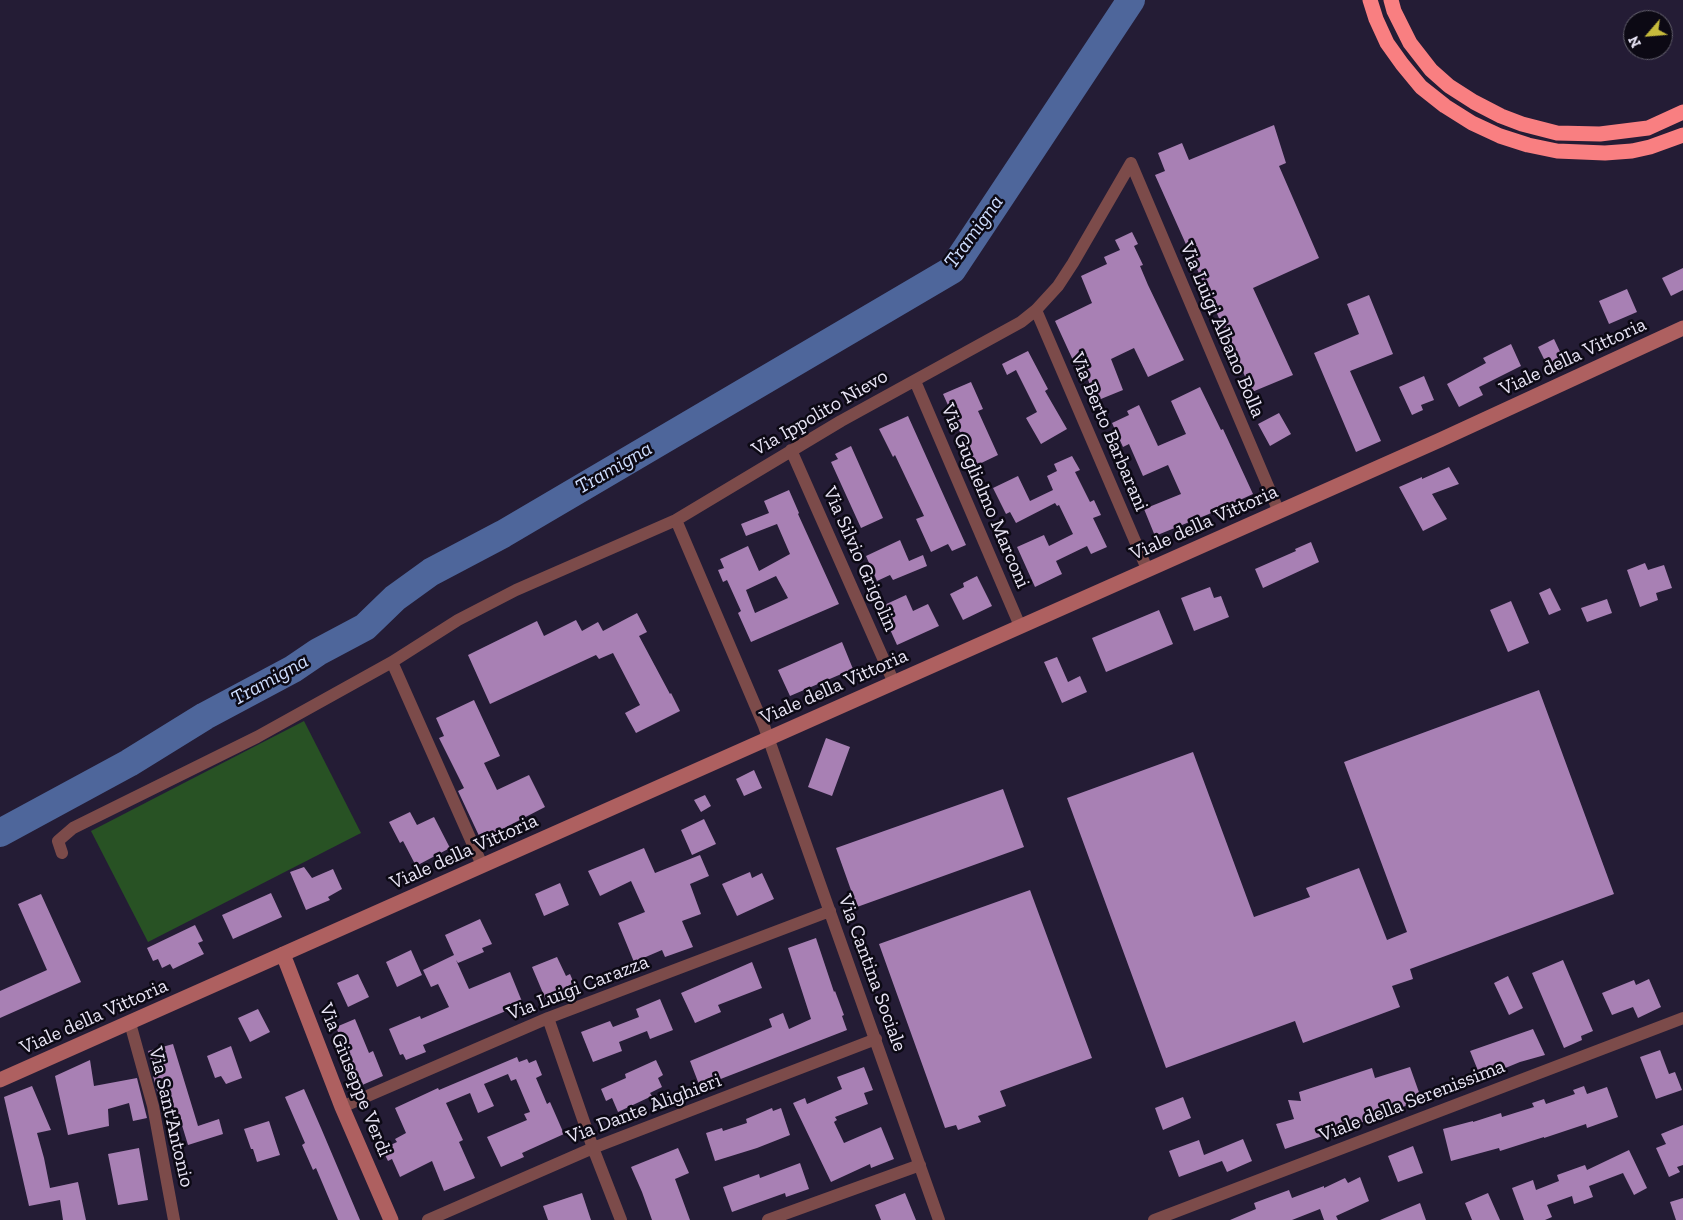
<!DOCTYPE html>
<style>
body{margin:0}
#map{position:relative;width:1683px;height:1220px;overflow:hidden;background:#241c35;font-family:"Zilla Slab",serif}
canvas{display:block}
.north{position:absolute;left:1623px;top:10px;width:50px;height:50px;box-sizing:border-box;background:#0c0914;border:1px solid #64616e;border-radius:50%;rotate:243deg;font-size:14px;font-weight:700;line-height:20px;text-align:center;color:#e8e4f5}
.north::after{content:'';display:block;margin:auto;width:18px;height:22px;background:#c7bb3c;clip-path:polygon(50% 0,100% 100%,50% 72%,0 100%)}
</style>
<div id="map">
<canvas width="1683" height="1220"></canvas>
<div class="north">N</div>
</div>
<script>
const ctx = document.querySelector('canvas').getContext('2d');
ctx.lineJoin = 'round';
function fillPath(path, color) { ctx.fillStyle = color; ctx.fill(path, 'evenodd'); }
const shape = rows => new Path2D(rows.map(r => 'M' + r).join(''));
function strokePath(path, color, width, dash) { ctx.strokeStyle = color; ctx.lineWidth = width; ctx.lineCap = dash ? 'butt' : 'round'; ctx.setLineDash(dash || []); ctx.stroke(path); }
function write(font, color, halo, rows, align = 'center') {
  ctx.font = font + ' "Zilla Slab",serif'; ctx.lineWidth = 5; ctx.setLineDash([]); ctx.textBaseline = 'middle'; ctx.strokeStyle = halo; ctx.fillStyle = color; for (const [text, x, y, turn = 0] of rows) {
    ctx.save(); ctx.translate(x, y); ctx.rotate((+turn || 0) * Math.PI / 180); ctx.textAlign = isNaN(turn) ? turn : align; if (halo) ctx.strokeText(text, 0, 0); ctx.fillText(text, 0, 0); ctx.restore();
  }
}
fillPath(shape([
 [304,721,361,833,148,942,91,831]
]), '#285224');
strokePath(shape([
 [0,833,129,763,205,716,293,669,318,652,365,627,395,598,431,572,503,534,952,270,1131,0]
]), '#4e669b', 28);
fillPath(shape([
 [1274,125,1286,163,1279,166,1319,258,1253,288,1293,375,1252,392,1155,175,1165,171,1158,153,1182,143,1189,160],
 [1132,232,1138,244,1134,246,1143,265,1140,266,1148,285,1184,360,1148,377,1134,348,1111,359,1123,390,1096,401,1083,366,1077,369,1055,321,1092,303,1081,276,1107,264,1104,257,1120,250,1115,240],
 [1683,268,1683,290,1671,296,1662,278],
 [1627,289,1637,312,1609,324,1599,301],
 [1369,295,1393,354,1350,371,1381,441,1356,452,1314,353,1359,334,1347,304],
 [1554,339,1563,358,1547,365,1538,347],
 [1511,344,1521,366,1479,387,1483,395,1459,407,1447,384,1486,363,1483,358],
 [1028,351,1048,389,1045,391,1067,429,1041,444,1026,418,1037,412,1016,370,1007,375,1002,364],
 [1424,376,1434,400,1421,405,1423,410,1412,415,1399,387],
 [971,382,983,409,978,411,998,455,973,467,960,441,963,439,943,394],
 [1200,387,1221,430,1223,429,1253,494,1209,514,1155,536,1144,509,1181,494,1168,465,1143,476,1129,444,1123,447,1112,423,1129,415,1127,411,1139,405,1158,446,1186,434,1171,401],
 [1279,413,1291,434,1270,446,1258,424],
 [908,416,966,545,952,551,948,544,931,552,916,519,924,516,895,455,893,457,879,429],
 [851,446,883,518,861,528,831,462,838,459,835,454],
 [1072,456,1080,470,1075,472,1090,502,1094,500,1101,515,1093,518,1107,547,1091,554,1087,546,1056,561,1062,574,1035,587,1017,547,1044,535,1049,546,1073,534,1059,505,1057,506,1055,503,1016,523,1010,512,1006,514,993,488,1018,476,1030,501,1053,490,1047,476,1057,471,1054,464],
 [1449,467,1459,484,1432,494,1447,519,1423,531,1399,487,1422,477,1422,479],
 [789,490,799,513,798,514,839,604,751,642,738,613,741,611,727,580,723,582,718,570,724,568,720,559,748,546,759,571,790,554,777,524,746,536,741,524,769,513,764,501],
 [776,576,788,598,755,613,746,590],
 [900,540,909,561,923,555,927,566,893,580,890,575,877,581,866,556],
 [1311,542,1319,562,1263,588,1255,569,1296,551,1295,549],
 [1645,563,1648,570,1664,565,1672,588,1656,593,1658,600,1640,607,1627,570],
 [977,576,992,606,963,620,950,594,964,587,963,583],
 [1210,587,1214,598,1221,596,1229,617,1194,631,1181,598],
 [1550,588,1561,610,1549,615,1539,593],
 [906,595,913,611,928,604,939,626,897,645,880,607],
 [1607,599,1612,613,1587,622,1581,608],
 [1511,601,1529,643,1508,652,1490,610],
 [1159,610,1173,644,1106,672,1092,638],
 [637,613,647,632,639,636,670,694,671,693,680,711,636,733,625,713,640,705,613,653,599,659,596,655,490,704,468,655,537,621,544,636,576,620,582,631,598,622,603,631],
 [842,642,853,669,790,696,778,670],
 [1057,657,1068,682,1080,676,1087,692,1062,703,1044,662],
 [1539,690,1614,894,1410,969,1413,979,1392,986,1400,1007,1303,1043,1295,1021,1166,1068,1067,798,1193,752,1254,917,1310,897,1306,888,1359,868,1387,940,1407,932,1344,762],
 [474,700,500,756,484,763,497,790,529,775,545,807,481,840,458,791,464,788,439,738,444,736,436,718],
 [826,738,850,747,832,796,808,787],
 [754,770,762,788,744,796,736,779],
 [1003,789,1024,847,857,907,836,848],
 [705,795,711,806,701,812,694,800],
 [410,812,417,825,434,817,450,848,416,866,403,841,400,843,389,822],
 [704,819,716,844,692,855,681,830],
 [644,848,655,873,700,855,709,876,690,884,701,914,682,921,693,947,665,957,662,950,634,962,618,923,645,912,631,881,600,896,588,871],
 [304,867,312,878,333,869,342,889,328,897,330,900,306,910,290,872],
 [750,872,752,878,762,873,774,899,737,916,722,884],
 [560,883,569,905,544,916,535,894],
 [1030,890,1092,1058,1000,1091,1006,1106,978,1116,981,1122,958,1130,956,1125,945,1128,879,944],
 [271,893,282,917,233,939,222,915],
 [41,894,81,982,0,1018,0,991,47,970,18,904],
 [480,919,492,944,482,948,484,952,458,963,456,960,469,989,510,972,523,1004,423,1045,426,1052,406,1060,403,1054,400,1055,389,1029,420,1016,421,1019,449,1007,438,984,431,987,423,970,454,955,445,935],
 [195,925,203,941,198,943,204,954,173,969,170,964,162,968,158,959,153,961,147,948],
 [816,938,834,992,835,991,844,1015,842,1016,847,1030,700,1087,690,1061,772,1027,769,1019,783,1013,789,1029,811,1019,788,948],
 [411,950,422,975,397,987,386,962],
 [557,957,566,976,570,974,578,993,548,1005,532,967],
 [1563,960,1593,1031,1581,1036,1582,1040,1564,1048,1532,973],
 [752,962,762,988,718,1005,721,1012,695,1023,681,993],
 [358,974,369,997,348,1007,337,983],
 [1508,976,1523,1008,1509,1015,1494,983],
 [1649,979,1661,1007,1638,1018,1633,1007,1612,1015,1602,993,1634,980,1636,985],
 [660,999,673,1030,650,1039,647,1031,619,1042,622,1051,593,1062,581,1032,610,1021,613,1027,639,1017,636,1009],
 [258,1009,270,1032,250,1042,238,1018],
 [355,1019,369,1053,373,1051,383,1076,360,1086,336,1027],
 [1533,1029,1545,1055,1520,1062,1481,1078,1470,1051],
 [173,1044,198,1126,219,1119,223,1134,188,1145,177,1109,163,1113,153,1076,156,1075,148,1051],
 [231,1046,242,1078,226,1084,221,1076,215,1078,207,1056],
 [1660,1050,1669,1074,1675,1072,1682,1090,1656,1099,1640,1057],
 [517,1057,519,1062,527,1059,529,1063,536,1060,542,1075,536,1078,547,1104,550,1102,564,1134,522,1153,524,1157,501,1167,487,1137,527,1120,524,1114,530,1112,516,1079,511,1081,508,1074,484,1084,494,1106,478,1113,470,1093,446,1103,463,1140,459,1142,475,1178,444,1191,432,1161,400,1177,392,1159,388,1161,382,1149,397,1142,395,1139,406,1133,395,1108,438,1088,439,1090],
 [90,1060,94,1086,137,1078,147,1118,133,1121,129,1103,108,1109,109,1126,68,1135,55,1076],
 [656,1060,663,1075,658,1078,662,1087,650,1093,652,1096,618,1112,612,1098,606,1101,601,1089,626,1078,625,1074],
 [864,1067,873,1090,864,1093,868,1104,835,1117,837,1120,834,1122,844,1143,881,1127,894,1159,871,1168,870,1164,831,1182,793,1103,805,1098,807,1104,842,1089,837,1077],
 [1410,1067,1421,1098,1397,1110,1285,1149,1276,1124,1294,1119,1288,1100,1301,1101,1299,1092,1372,1068,1375,1078],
 [32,1086,51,1130,37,1133,44,1158,50,1188,78,1182,86,1220,63,1220,60,1200,29,1206,4,1097],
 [1584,1086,1587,1094,1607,1087,1618,1117,1587,1128,1586,1124,1544,1138,1544,1137,1500,1151,1499,1148,1451,1161,1443,1129,1473,1121,1473,1122,1501,1113,1502,1117,1534,1107,1532,1103,1544,1099,1546,1104,1575,1094,1573,1090],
 [304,1089,321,1128,360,1220,338,1220,316,1168,313,1170,302,1145,305,1143,285,1097],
 [1183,1097,1191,1118,1163,1130,1155,1108],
 [772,1108,773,1111,781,1108,790,1135,757,1148,715,1161,706,1133,722,1128,723,1131,747,1123,746,1119],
 [269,1121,280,1155,257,1162,253,1149,251,1149,244,1129],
 [1683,1125,1683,1165,1677,1167,1680,1172,1669,1177,1656,1148,1666,1144,1661,1134],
 [1243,1139,1252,1161,1227,1172,1222,1161,1179,1177,1169,1151,1199,1140,1204,1155],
 [1413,1146,1423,1173,1398,1182,1388,1156],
 [139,1148,148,1200,118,1205,108,1154],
 [678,1148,689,1173,675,1179,690,1220,652,1220,642,1192,631,1167],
 [1629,1150,1647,1188,1634,1195,1623,1173,1589,1186,1593,1197,1574,1204,1572,1196,1547,1205,1552,1217,1545,1220,1524,1220,1512,1188,1533,1180,1536,1190,1559,1181,1557,1175,1585,1165,1587,1170],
 [800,1163,809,1189,786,1197,785,1193,732,1212,723,1187,759,1174,760,1178],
 [1360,1177,1369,1201,1336,1216,1338,1220,1324,1220,1320,1209,1292,1220,1230,1220,1256,1209,1254,1203,1289,1190,1292,1198,1324,1186,1324,1188,1345,1178,1348,1183],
 [582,1193,591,1220,548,1220,543,1206],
 [905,1193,916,1220,881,1220,875,1205],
 [1488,1193,1500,1220,1472,1220,1465,1203],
 [1683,1198,1683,1220,1676,1220,1670,1202],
 [1420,1203,1426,1220,1380,1220]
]), '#a880b4');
strokePath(shape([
 [1131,163,1279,512],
 [1036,310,1147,569],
 [915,381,1020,626],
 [791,450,894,683],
 [676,520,764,726,939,1220],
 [392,662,482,865],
 [62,853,58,841,73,828,257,737,392,662,458,620,516,590,676,520,841,421,1021,322,1036,310,1058,286,1073,263,1131,163],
 [548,1018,593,1148,621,1220],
 [130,1023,153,1106,174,1220],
 [342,1107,548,1018,830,911],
 [428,1220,593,1148,876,1039],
 [768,1220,920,1165],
 [1154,1220,1683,1018]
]), '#7c4b4a', 12);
strokePath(shape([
 [283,954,342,1107,391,1220],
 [0,1080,1440,440,1683,328]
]), '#ae6060', 15);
strokePath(shape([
 [1370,0,1376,19,1387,43,1402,64,1421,87,1445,106,1472,123,1500,136,1528,145,1557,151,1605,153,1632,151,1650,147,1683,135],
 [1391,0,1394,11,1410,43,1431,70,1449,86,1474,102,1501,116,1522,124,1557,133,1600,134,1648,128,1683,112]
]), '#f97f81', 15);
write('20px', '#e8e4f5', '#0c0914', [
 ["Via Luigi Albano Bolla",1222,330,67],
 ["Viale della Vittoria",1573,357,-25],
 ["Via Ippolito Nievo",820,413,-30],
 ["Via Berto Barbarani",1109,432,67],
 ["Via Guglielmo Marconi",985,496,67],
 ["Viale della Vittoria",1204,523,-24],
 ["Via Silvio Grigolin",860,559,66],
 ["Viale della Vittoria",834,687,-24],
 ["Viale della Vittoria",464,852,-24],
 ["Via Cantina Sociale",872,973,70],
 ["Via Luigi Carazza",578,988,-21],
 ["Viale della Vittoria",94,1017,-24],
 ["Via Giuseppe Verdi",355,1080,68],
 ["Viale della Serenissima",1412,1101,-21],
 ["Via Dante Alighieri",644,1109,-21],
 ["Via Sant'Antonio",171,1117,77]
]);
write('italic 21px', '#cddcfd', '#0c0914', [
 ["Tramigna",974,232,-54],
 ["Tramigna",614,468,-30],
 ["Tramigna",270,680,-29]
]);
</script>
